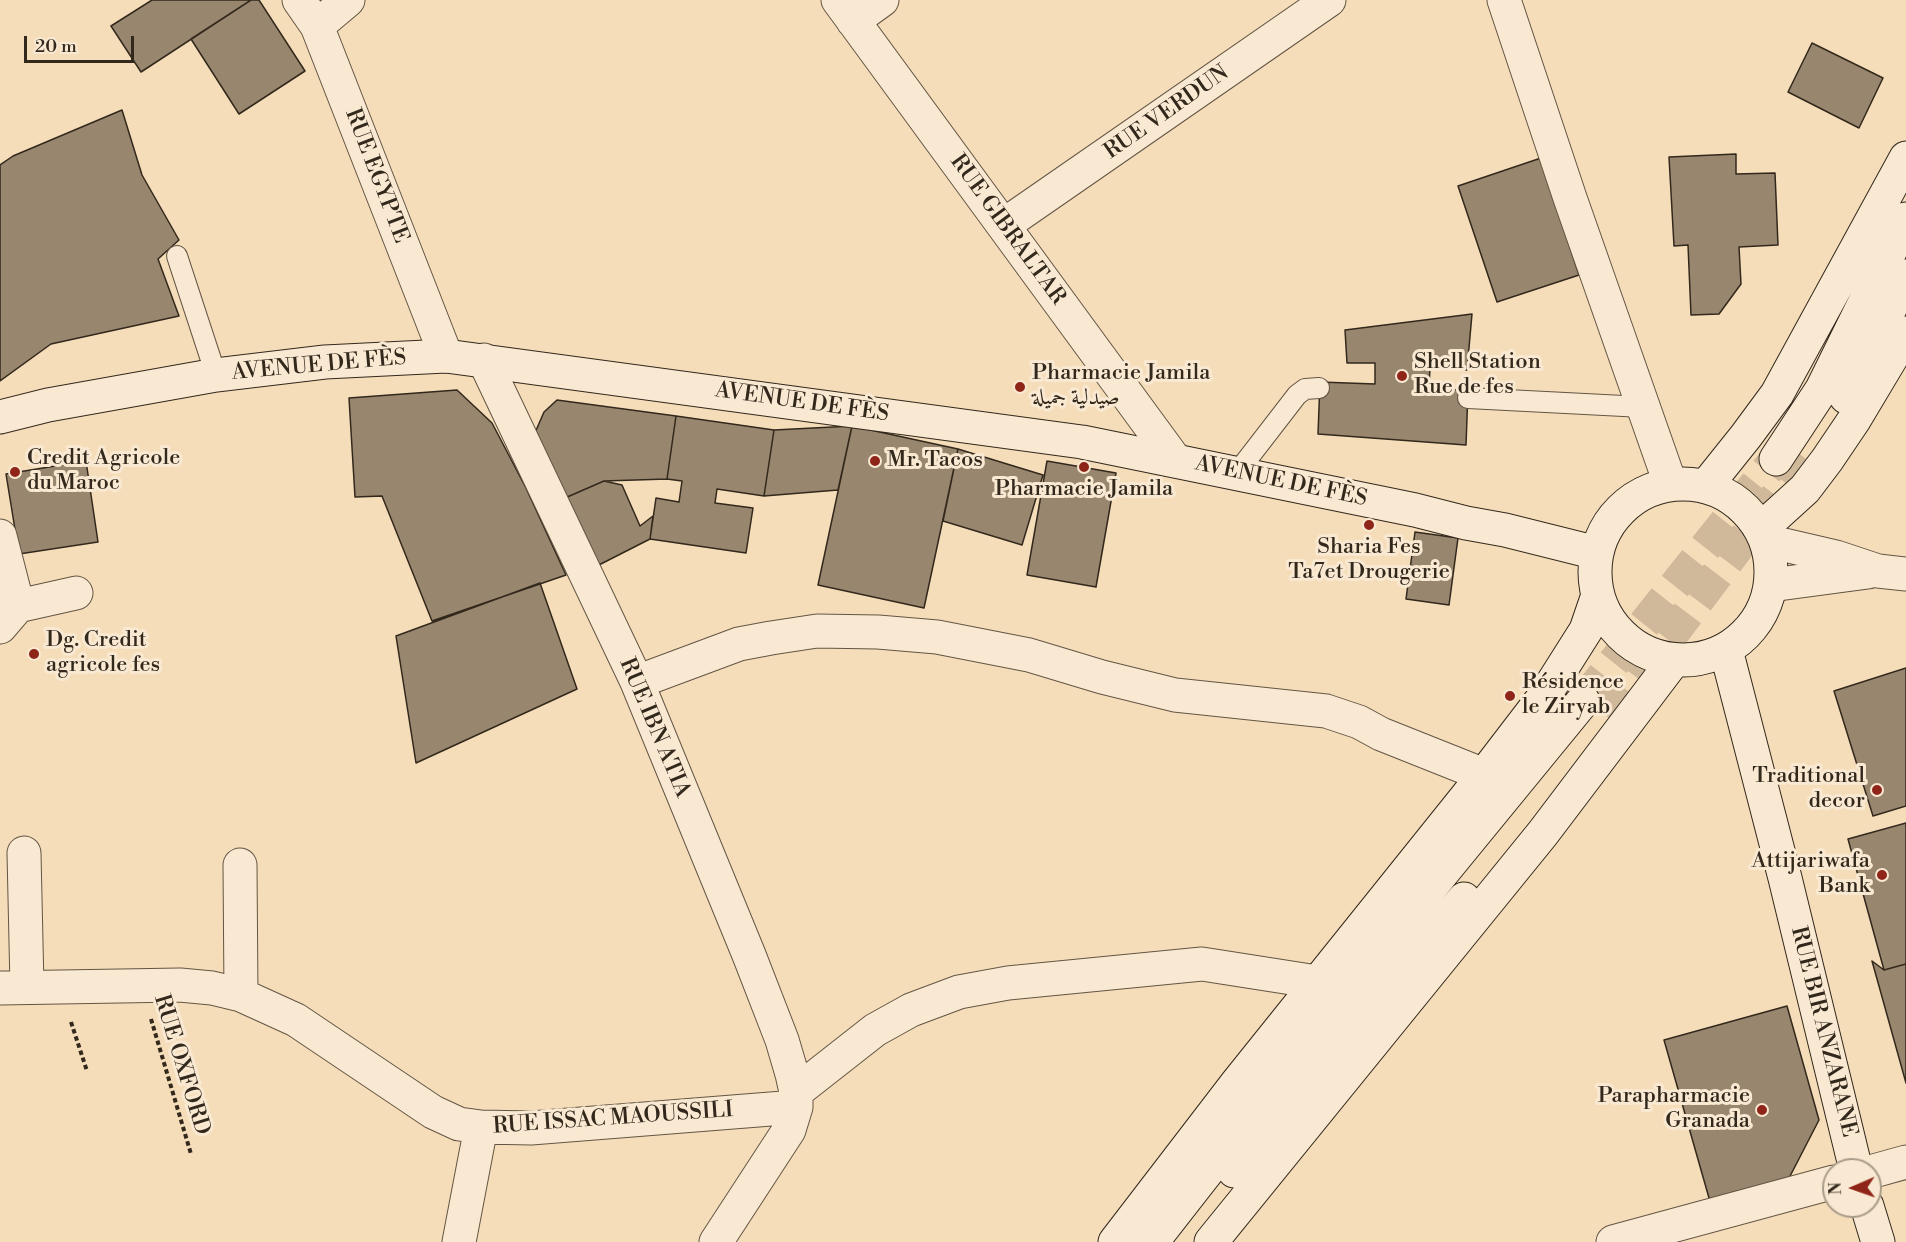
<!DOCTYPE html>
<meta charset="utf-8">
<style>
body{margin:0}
#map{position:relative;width:1906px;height:1242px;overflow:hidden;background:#f6ddba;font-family:"Libre Bodoni",serif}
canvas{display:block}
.north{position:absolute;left:1822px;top:1158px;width:60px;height:60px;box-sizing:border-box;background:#f9e9d2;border:2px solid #a99c89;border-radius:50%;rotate:268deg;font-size:16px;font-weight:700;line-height:24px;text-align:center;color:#32281c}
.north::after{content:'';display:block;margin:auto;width:21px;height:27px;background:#8f2418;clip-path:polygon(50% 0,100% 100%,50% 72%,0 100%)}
.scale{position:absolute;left:24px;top:36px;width:110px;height:27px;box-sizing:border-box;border:3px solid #32281c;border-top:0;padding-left:8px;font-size:18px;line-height:21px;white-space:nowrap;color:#32281c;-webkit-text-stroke:4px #f9e9d2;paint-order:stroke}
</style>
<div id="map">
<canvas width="1906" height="1242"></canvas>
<div class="north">N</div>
<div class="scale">20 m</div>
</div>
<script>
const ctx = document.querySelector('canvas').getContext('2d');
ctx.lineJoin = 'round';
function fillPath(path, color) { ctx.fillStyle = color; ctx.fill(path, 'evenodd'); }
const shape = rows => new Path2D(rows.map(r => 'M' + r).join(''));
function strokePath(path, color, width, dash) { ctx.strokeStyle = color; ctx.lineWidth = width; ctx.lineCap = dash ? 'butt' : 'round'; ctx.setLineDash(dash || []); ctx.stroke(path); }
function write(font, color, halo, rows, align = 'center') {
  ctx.font = font + ' "Libre Bodoni",Amiri,serif'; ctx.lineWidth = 6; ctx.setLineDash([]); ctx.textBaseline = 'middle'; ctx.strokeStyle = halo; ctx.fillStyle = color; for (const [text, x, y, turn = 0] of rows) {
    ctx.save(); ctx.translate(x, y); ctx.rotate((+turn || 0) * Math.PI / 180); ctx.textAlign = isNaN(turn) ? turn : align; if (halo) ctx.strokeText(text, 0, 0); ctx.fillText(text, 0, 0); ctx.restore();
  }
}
const building = shape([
 [152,0,251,0,141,72,111,26,152,0],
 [251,0,259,0,305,71,239,114,191,39,251,0],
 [1812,43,1883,78,1859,128,1788,92,1812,43],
 [122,110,142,175,179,240,158,259,179,316,51,344,0,381,0,165,13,156,122,110],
 [1736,154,1736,174,1775,173,1778,245,1739,247,1741,284,1719,314,1691,315,1688,245,1674,246,1669,157,1736,154],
 [1541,158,1579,275,1497,302,1458,186,1541,158],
 [1472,314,1467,370,1430,368,1429,387,1468,391,1466,445,1318,434,1320,382,1375,384,1375,363,1347,363,1345,330,1472,314],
 [457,390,492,423,526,488,566,575,432,621,382,496,355,497,349,398,457,390],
 [557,400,676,416,667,479,604,481,558,501,534,435,544,412,557,400],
 [676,416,774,430,764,496,717,489,715,503,753,508,746,553,650,539,656,498,679,502,682,481,667,479,676,416],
 [852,426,958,449,924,608,818,585,852,426],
 [852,426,838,490,764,496,774,430,852,426],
 [958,449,1043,475,1022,545,943,521,958,449],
 [86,461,98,542,19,554,6,474,86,461],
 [1047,461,1116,473,1096,587,1027,575,1047,461],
 [604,481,622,485,640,526,653,516,650,539,591,569,558,501,604,481],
 [1415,532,1458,538,1449,605,1406,599,1415,532],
 [540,583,577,689,416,763,396,636,540,583],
 [1906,668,1906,806,1873,816,1834,691,1906,668],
 [1906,823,1906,964,1884,970,1848,839,1906,823],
 [1872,961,1884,970,1906,964,1906,1083,1872,961],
 [1787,1006,1819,1120,1786,1184,1711,1205,1664,1040,1787,1006]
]);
fillPath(building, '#98866e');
strokePath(building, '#32281c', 1.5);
strokePath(shape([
 [1583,701,1776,459],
 [1609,718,1805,458]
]), '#cfb99a', 33, [33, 16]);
const lane = shape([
 [177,256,216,375],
 [1468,398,1643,407],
 [1236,474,1297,395,1305,389,1319,388]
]);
const street = shape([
 [299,0,317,26,446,356],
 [838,0,1175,460],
 [1504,0,1570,198,1670,483],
 [853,21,882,0],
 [317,26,348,0],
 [1004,225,1329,0],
 [484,360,637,682,749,955,782,1040,792,1074,796,1092,796,1107,789,1130,716,1242],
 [0,536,18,606],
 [1767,541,1836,557,1878,571,1906,574],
 [1771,585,1868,572],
 [0,627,18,606,76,593],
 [637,682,739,644,771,638,817,631,878,632,937,637,1029,655,1102,677,1175,695,1326,711,1359,722,1381,734,1484,775],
 [24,853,27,987],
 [240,865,241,995],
 [0,988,180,985,212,988,241,995,296,1020,433,1112,459,1124,481,1127,531,1128,796,1107],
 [796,1092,875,1030,911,1010,959,992,1008,983,1202,964,1317,982],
 [1870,1172,1906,1162],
 [459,1242,481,1127],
 [1613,1242,1834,1182]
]);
const secondary = shape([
 [1846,397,1906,276],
 [0,417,48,405,216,375,325,362,446,356,1082,442,1415,510,1466,523,1505,530,1597,553],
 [1776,459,1822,389,1906,219],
 '1595 572a88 88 0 1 1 176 0a88 88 0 1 1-176 0Z',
 [1706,486,1746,436,1777,394,1906,158],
 [1761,529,1805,489,1827,460,1854,420,1906,333],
 [1726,650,1785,878,1856,1170],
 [1234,1171,1396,971,1446,920,1464,899],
 [1867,1206,1878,1242],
 [1115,1242,1237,1083,1484,775,1543,698,1586,630,1598,595],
 [1152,1242,1398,927,1583,701],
 [1211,1242,1543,833,1674,660]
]);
strokePath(lane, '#635544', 22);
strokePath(street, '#635544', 35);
strokePath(secondary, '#32281c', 35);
strokePath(shape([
 [151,1019,191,1154],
 [71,1022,87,1071]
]), '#32281c', 4, [4.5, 3]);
strokePath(lane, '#f9e9d2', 20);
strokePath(street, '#f9e9d2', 33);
strokePath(secondary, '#f9e9d2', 33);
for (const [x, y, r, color] of [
 [1402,376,6,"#8f2418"],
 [1020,387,6,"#8f2418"],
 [875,461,6,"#8f2418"],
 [1084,467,6,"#8f2418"],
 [15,472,6,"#8f2418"],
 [1369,525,6,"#8f2418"],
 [34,654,6,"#8f2418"],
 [1510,696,6,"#8f2418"],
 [1877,790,6,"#8f2418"],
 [1882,875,6,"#8f2418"],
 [1762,1110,6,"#8f2418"]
]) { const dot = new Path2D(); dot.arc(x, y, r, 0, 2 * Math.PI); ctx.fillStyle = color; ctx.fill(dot); strokePath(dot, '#f9e9d2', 2); }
write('22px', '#32281c', '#f9e9d2', [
 ["RUE VERDUN",1167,113,-35],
 ["RUE EGYPTE",376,176,69],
 ["RUE GIBRALTAR",1007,230,54],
 ["AVENUE DE FÈS",319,366,-5],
 ["AVENUE DE FÈS",802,403,8],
 ["AVENUE DE FÈS",1281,482,12],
 ["RUE IBN ATIA",654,728,67],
 ["RUE BIR ANZARANE",1823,1032,76],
 ["RUE OXFORD",181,1065,73],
 ["RUE ISSAC MAOUSSILI",613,1119,-4]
]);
write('22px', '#32281c', '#f9e9d2', [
 ["Shell Station",1414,363],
 ["Rue de fes",1414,388],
 ["Pharmacie Jamila",1032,374],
 ["صيدلية جميلة",1032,399],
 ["Credit Agricole",27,459],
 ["du Maroc",27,484],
 ["Mr. Tacos",887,461],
 ["Pharmacie Jamila",1084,490,"center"],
 ["Sharia Fes",1369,548,"center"],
 ["Ta7et Drougerie",1369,573,"center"],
 ["Dg. Credit",46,641],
 ["agricole fes",46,666],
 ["Résidence",1522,683],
 ["le Ziryab",1522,708],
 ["Traditional",1865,777,"right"],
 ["decor",1865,802,"right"],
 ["Attijariwafa",1870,862,"right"],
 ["Bank",1870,887,"right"],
 ["Parapharmacie",1750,1097,"right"],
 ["Granada",1750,1122,"right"]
], 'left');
</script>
